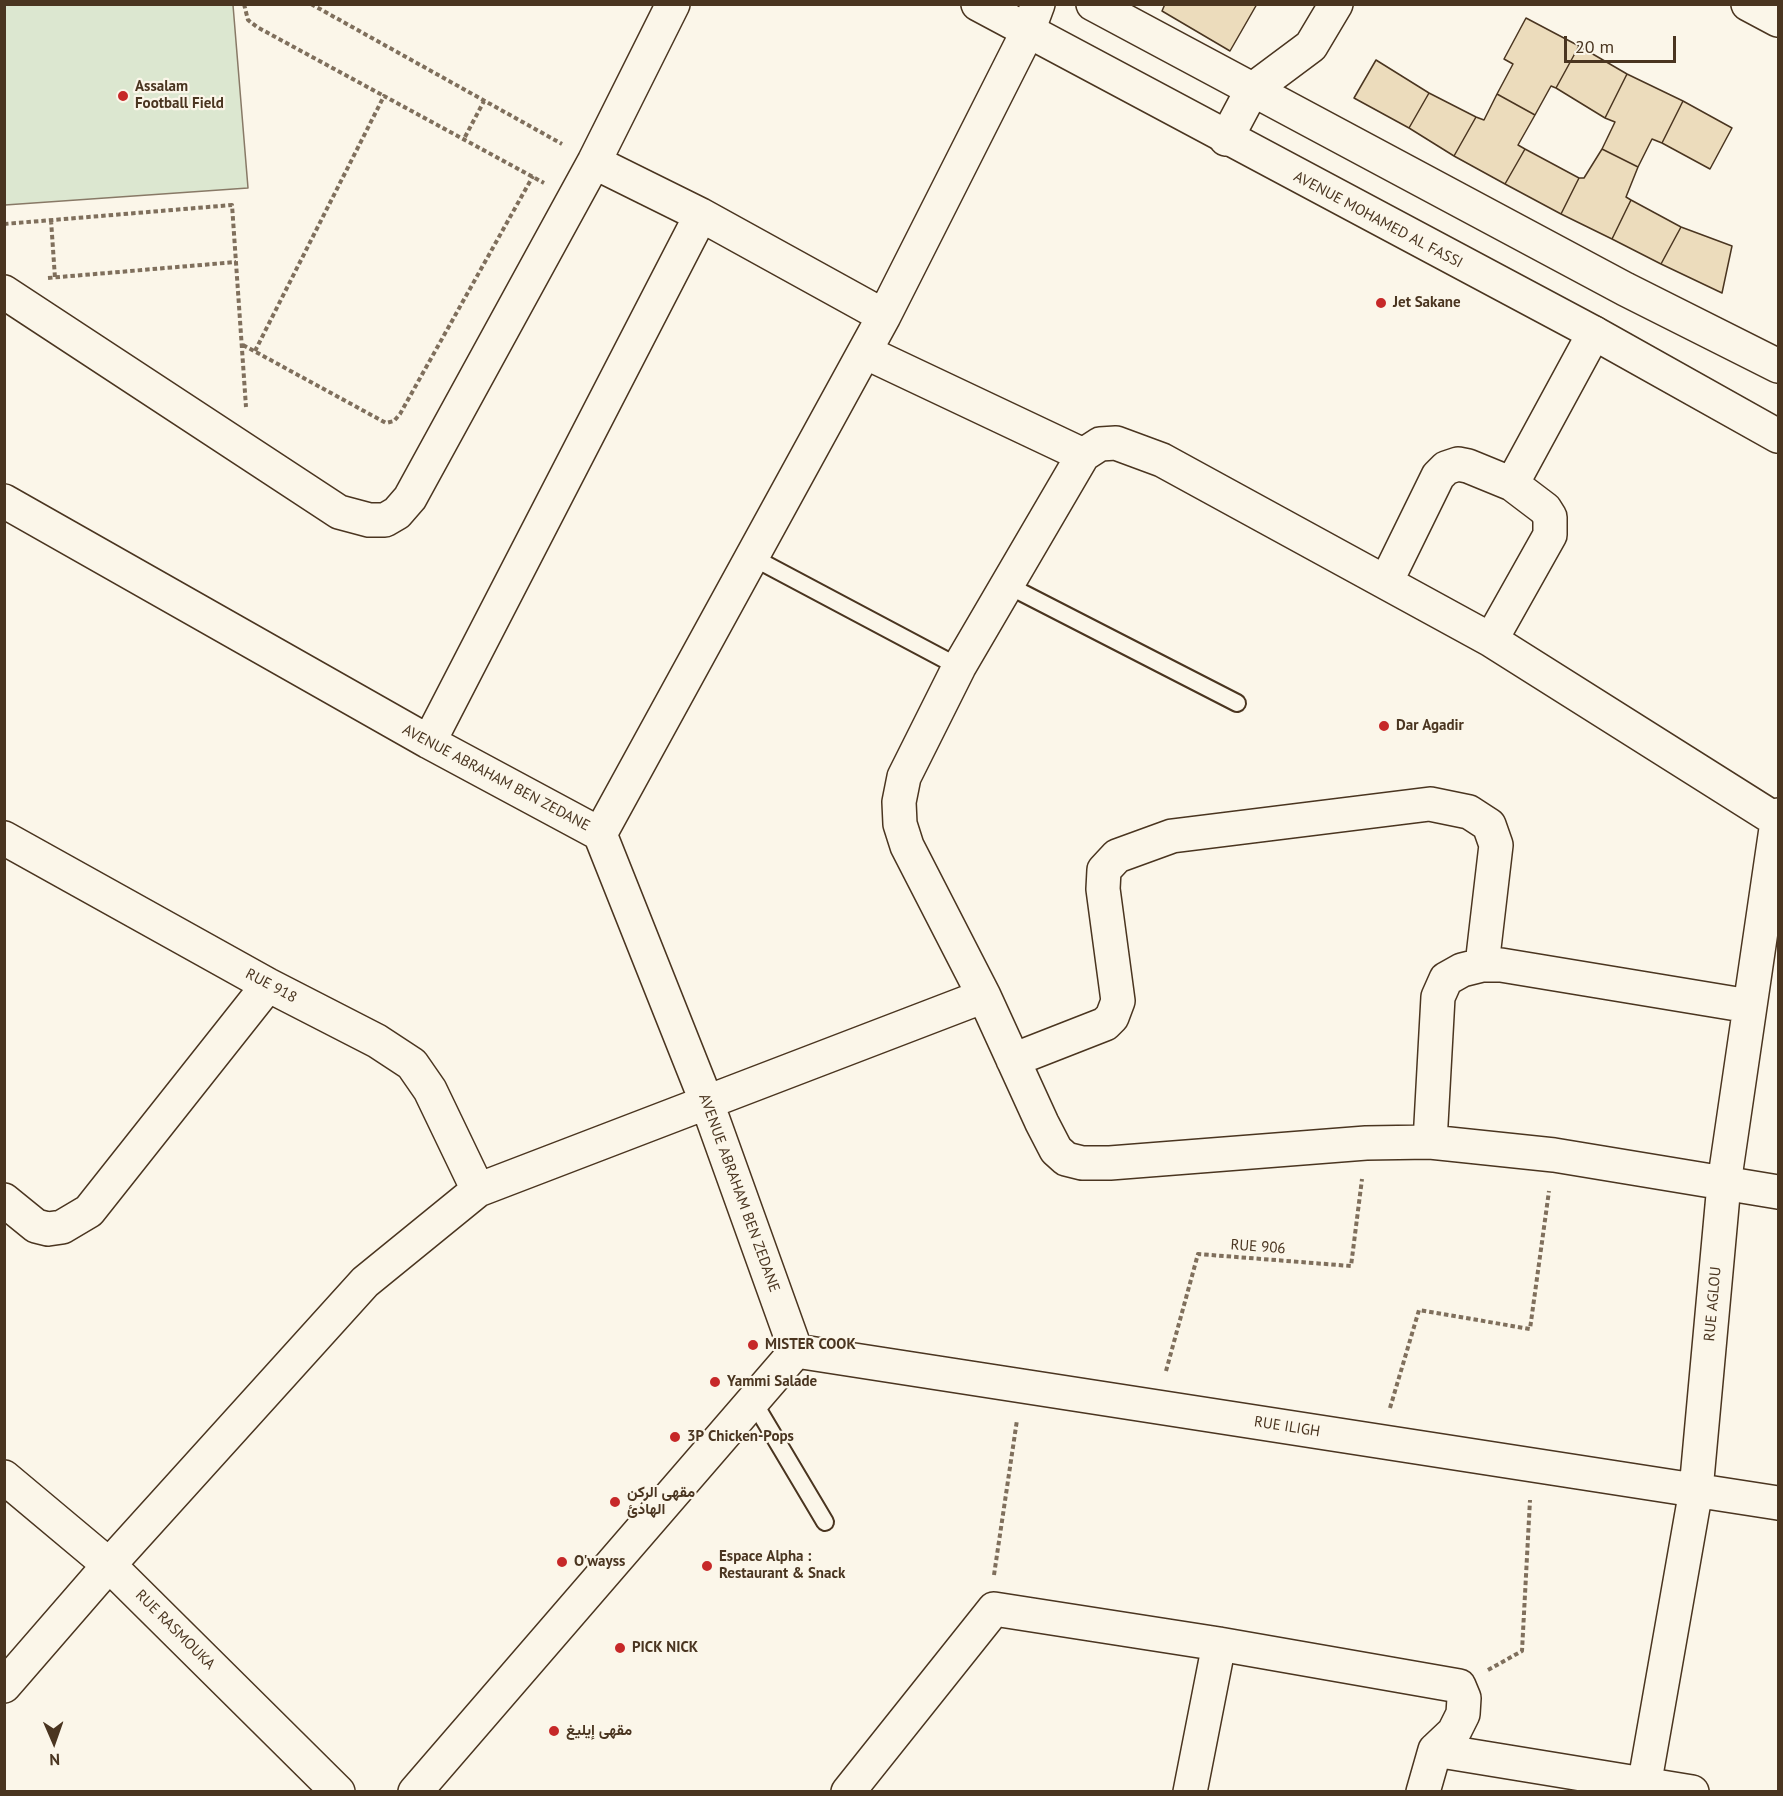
<!DOCTYPE html>
<meta charset="utf-8">
<style>
body{margin:0}
#map{position:relative;width:1783px;height:1796px;overflow:hidden;background:#fbf6e9;font-family:"PT Sans",sans-serif}
canvas{display:block}
.frame{position:absolute;inset:0;border:6px solid #4a3520;pointer-events:none}
.north{position:absolute;left:24px;top:1712px;width:60px;height:60px;-webkit-text-stroke:4px #fbf6e9;paint-order:stroke;rotate:178deg;font-size:16px;font-weight:700;line-height:24px;text-align:center;color:#4a3520}
.north::after{content:'';display:block;margin:auto;width:21px;height:27px;background:#4a3520;clip-path:polygon(50% 0,100% 100%,50% 72%,0 100%)}
.scale{position:absolute;left:1564px;top:36px;width:112px;height:27px;box-sizing:border-box;border:3px solid #4a3520;border-top:0;padding-left:8px;font-size:18px;line-height:21px;white-space:nowrap;color:#4a3520;-webkit-text-stroke:4px #fbf6e9;paint-order:stroke}
</style>
<div id="map">
<canvas width="1783" height="1796"></canvas>
<div class="frame"></div>
<div class="north">N</div>
<div class="scale">20 m</div>
</div>
<script>
const ctx = document.querySelector('canvas').getContext('2d');
ctx.lineJoin = 'round';
function fillPath(path, color) { ctx.fillStyle = color; ctx.fill(path, 'evenodd'); }
const shape = rows => new Path2D(rows.map(r => 'M' + r).join(''));
function strokePath(path, color, width, dash) { ctx.strokeStyle = color; ctx.lineWidth = width; ctx.lineCap = dash ? 'butt' : 'round'; ctx.setLineDash(dash || []); ctx.stroke(path); }
function write(font, color, halo, rows, align = 'center') {
  ctx.font = font + ' "PT Sans",Vazirmatn,sans-serif'; ctx.lineWidth = 4.5; ctx.setLineDash([]); ctx.textBaseline = 'middle'; ctx.strokeStyle = halo; ctx.fillStyle = color; for (const [text, x, y, turn = 0] of rows) {
    ctx.save(); ctx.translate(x, y); ctx.rotate((+turn || 0) * Math.PI / 180); ctx.textAlign = isNaN(turn) ? turn : align; if (halo) ctx.strokeText(text, 0, 0); ctx.fillText(text, 0, 0); ctx.restore();
  }
}
const green = shape([
 [5,4,233,5,248,188,5,205,5,4]
]);
fillPath(green, '#dce7d0');
strokePath(green, '#887966', 1.5);
const building = shape([
 [1165,4,1257,4,1230,51,1162,11,1165,4],
 [1526,18,1579,46,1556,88,1551,86,1535,115,1497,94,1513,64,1504,59,1526,18],
 [1579,46,1627,74,1605,118,1556,88,1579,46],
 [1376,60,1429,93,1409,128,1354,98,1376,60],
 [1627,74,1683,101,1662,143,1652,139,1638,167,1602,149,1615,122,1605,118,1627,74],
 [1429,93,1476,117,1454,156,1409,128,1429,93],
 [1497,94,1535,115,1518,145,1525,149,1505,184,1454,156,1476,117,1484,120,1497,94],
 [1683,101,1732,128,1710,169,1662,143,1683,101],
 [1525,149,1579,178,1561,214,1505,184,1525,149],
 [1602,149,1638,167,1626,197,1631,200,1612,239,1561,214,1579,178,1584,178,1602,149],
 [1631,200,1681,227,1661,264,1612,239,1631,200],
 [1681,227,1732,246,1722,293,1661,264,1681,227]
]);
fillPath(building, '#ecdcbc');
strokePath(building, '#4a3520', 1.5);
const lane = shape([
 [752,557,959,667],
 [1007,585,1237,703],
 [753,1401,825,1522]
]);
const street = shape([
 [1748,4,1778,20],
 [1226,139,1252,90,1311,46,1336,4],
 [594,162,701,215,884,316],
 [4,292,339,512,369,520,385,520,397,513,410,498,594,162,673,4],
 [865,352,1083,455],
 [1512,484,1594,333],
 [4,501,429,742,600,834,707,1103,796,1351],
 [1386,582,1438,476,1446,468,1458,464,1468,466,1512,484,1545,509,1550,517,1550,535,1491,640],
 [429,742,701,215],
 [600,834,884,316,1028,31,1038,4],
 [4,838,268,985,377,1041,412,1064,430,1090,478,1190],
 [984,996,907,846,900,824,899,802,904,777,959,667,1083,455,1100,444,1116,443,1162,460,1491,640,1778,821],
 [1013,1060,1105,1024,1112,1017,1118,1001,1103,889,1104,870,1117,856,1172,836,1430,804,1469,812,1489,825,1496,845,1482,965],
 [1430,1142,1438,997,1446,979,1462,970,1482,965,1501,965,1749,1006],
 [4,1200,36,1226,48,1229,62,1227,89,1211,268,985],
 [796,1351,1778,1503],
 [4,1477,109,1565,338,1792],
 [4,1686,109,1565,365,1282,478,1190,984,996,1042,1123,1056,1150,1066,1159,1082,1163,1110,1163,1366,1143,1430,1142,1554,1155,1778,1192],
 [415,1792,796,1351],
 [848,1792,994,1609,1219,1644,1459,1686,1464,1698,1463,1714,1454,1732,1435,1750,1692,1792],
 [1190,1792,1219,1644],
 [1423,1792,1435,1750],
 [1643,1792,1696,1490,1724,1184,1778,815]
]);
const secondary = shape([
 [978,4,1594,333,1778,436],
 [1093,4,1625,289,1778,366]
]);
strokePath(lane, '#4a3520', 20);
strokePath(street, '#4a3520', 36);
strokePath(secondary, '#4a3520', 36);
strokePath(shape([
 [244,4,248,20,257,27,384,96],
 [311,4,562,144],
 [465,137,484,101],
 [51,220,55,278],
 [4,224,232,205,246,407],
 [48,278,236,262],
 [243,345,386,423,394,421,400,414,533,176],
 [255,351,384,96,544,183],
 [1166,1371,1198,1254,1351,1266,1362,1179],
 [1390,1408,1419,1310,1530,1329,1549,1191],
 [994,1575,1017,1420],
 [1488,1670,1522,1651,1530,1500]
]), '#7f6f5c', 4, [4.5, 3]);
strokePath(lane, '#fbf6e9', 16);
strokePath(street, '#fbf6e9', 33);
strokePath(secondary, '#fbf6e9', 33);
for (const [x, y, r, color] of [
 [123,96,6,"#c62828"],
 [1381,303,6,"#c62828"],
 [1384,726,6,"#c62828"],
 [753,1345,6,"#c62828"],
 [715,1382,6,"#c62828"],
 [675,1437,6,"#c62828"],
 [615,1502,6,"#c62828"],
 [562,1562,6,"#c62828"],
 [707,1566,6,"#c62828"],
 [620,1648,6,"#c62828"],
 [554,1731,6,"#c62828"]
]) { const dot = new Path2D(); dot.arc(x, y, r, 0, 2 * Math.PI); ctx.fillStyle = color; ctx.fill(dot); strokePath(dot, '#fbf6e9', 2); }
write('bold 15px', '#4a3520', '#fbf6e9', [
 ["Assalam",135,87],
 ["Football Field",135,104],
 ["Jet Sakane",1393,303],
 ["Dar Agadir",1396,726],
 ["MISTER COOK",765,1345],
 ["Yammi Salade",727,1382],
 ["3P Chicken-Pops",687,1437],
 ["مقهى الركن",627,1493],
 ["الهادئ",627,1510],
 ["Espace Alpha :",719,1557],
 ["Restaurant & Snack",719,1574],
 ["O'wayss",574,1562],
 ["PICK NICK",632,1648],
 ["مقهى إيليغ",566,1731]
], 'left');
write('15px', '#4a3520', '#fbf6e9', [
 ["AVENUE MOHAMED AL FASSI",1378,220,28],
 ["AVENUE ABRAHAM BEN ZEDANE",496,778,28],
 ["RUE 918",271,986,28],
 ["AVENUE ABRAHAM BEN ZEDANE",739,1193,70],
 ["RUE 906",1258,1247,4],
 ["RUE AGLOU",1713,1304,-85],
 ["RUE ILIGH",1287,1427,9],
 ["RUE RASMOUKA",175,1630,45]
]);
</script>
